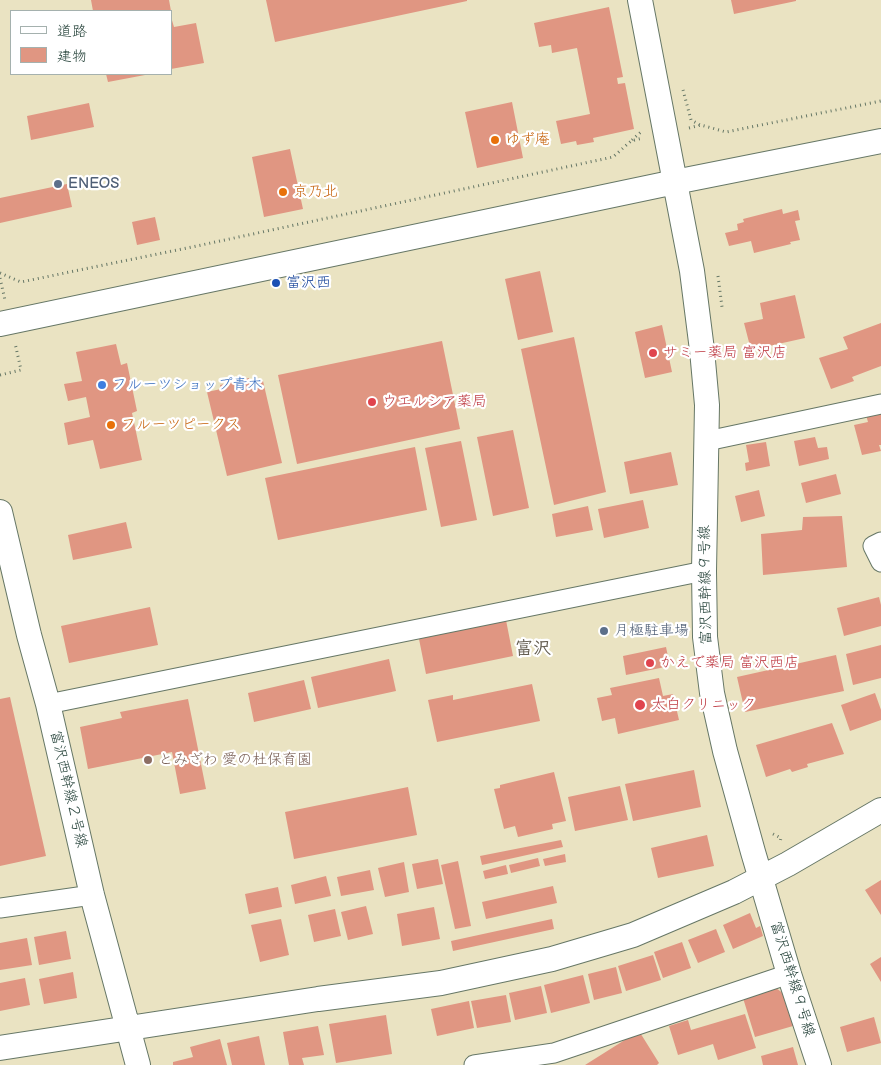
<!DOCTYPE html>
<meta charset="utf-8">
<style>
body{margin:0}
#map{position:relative;width:881px;height:1065px;overflow:hidden;background:#eae3c2;font-family:"Balsamiq Sans","Klee One",sans-serif}
canvas{display:block}
.legend{position:absolute;left:10px;top:10px;width:162px;height:65px;box-sizing:border-box;background:#fff;border:1px solid #a5b1ae;margin:0;padding:6px 9px;list-style:none;font-size:15px;color:#1f3d34}
.legend li{display:flex;align-items:center;gap:10px;height:25px}
.legend b{width:25px;border:1px solid #a5b1ae}
</style>
<div id="map">
<canvas width="881" height="1065"></canvas>
<ul class="legend">
<li><b style="height:6px;background:#fff"></b>道路</li>
<li><b style="height:14px;background:#e09682"></b>建物</li>
</ul>
</div>
<script>
const ctx = document.querySelector('canvas').getContext('2d');
ctx.lineJoin = 'round';
function fillPath(path, color) { ctx.fillStyle = color; ctx.fill(path, 'evenodd'); }
const shape = rows => new Path2D(rows.map(r => 'M' + r).join(''));
function strokePath(path, color, width, dash) { ctx.strokeStyle = color; ctx.lineWidth = width; ctx.lineCap = dash ? 'butt' : 'round'; ctx.setLineDash(dash || []); ctx.stroke(path); }
function write(font, color, halo, rows, align = 'center') {
  ctx.font = font + ' "Balsamiq Sans","Klee One",sans-serif'; ctx.lineWidth = 4.5; ctx.setLineDash([]); ctx.textBaseline = 'middle'; ctx.strokeStyle = halo; ctx.fillStyle = color; for (const [text, x, y, turn = 0] of rows) {
    ctx.save(); ctx.translate(x, y); ctx.rotate((+turn || 0) * Math.PI / 180); ctx.textAlign = isNaN(turn) ? turn : align; if (halo) ctx.strokeText(text, 0, 0); ctx.fillText(text, 0, 0); ctx.restore();
  }
}
fillPath(shape([
 [91,0,169,0,171,11,93,11],
 [266,0,467,0,467,1,275,42],
 [731,0,796,0,796,1,734,14],
 [609,7,623,77,617,78,618,84,625,83,634,129,593,138,594,142,577,145,576,141,561,144,556,121,590,114,577,48,552,53,551,45,539,47,534,23],
 [171,17,174,27,196,23,204,63,171,69],
 [106,74,145,74,145,75,108,82],
 [512,102,523,158,477,168,465,112],
 [89,103,94,127,31,140,27,116],
 [290,149,303,209,264,217,252,157],
 [67,184,72,207,0,223,0,198],
 [782,209,783,214,798,210,800,220,795,221,800,240,790,242,791,244,754,253,751,241,729,246,725,233,738,230,737,224,744,222,743,219],
 [155,217,160,240,137,245,132,222],
 [540,271,553,332,518,340,505,279],
 [795,295,805,338,751,350,744,323,763,319,760,303],
 [881,323,881,366,852,377,854,381,831,389,819,358,848,349,843,337],
 [662,325,672,372,645,378,635,332],
 [574,337,606,492,554,505,521,349],
 [442,341,460,429,297,464,278,375],
 [116,344,121,365,127,363,137,411,132,413,142,460,100,469,93,440,68,445,64,423,90,417,86,397,68,401,64,384,82,381,76,352],
 [249,378,250,384,263,381,282,463,227,476,207,392,221,389,220,385],
 [881,412,881,445,879,445,881,451,862,455,854,425,868,422,866,415],
 [513,430,529,508,493,516,477,437],
 [815,437,818,448,827,447,829,459,799,466,794,441],
 [461,441,477,520,441,527,425,448],
 [766,442,770,466,746,471,745,463,749,462,746,445],
 [415,447,427,510,278,540,265,478],
 [671,452,678,485,630,494,624,462],
 [836,474,841,494,806,503,801,483],
 [759,490,765,516,741,522,735,496],
 [643,500,649,528,604,538,598,509],
 [588,506,593,530,556,537,552,514],
 [842,516,847,567,763,575,761,534,802,530,803,517],
 [126,522,132,548,73,560,68,535],
 [879,597,881,605,881,626,844,636,837,608],
 [150,607,158,645,69,663,61,626],
 [506,620,513,656,426,674,419,639],
 [881,645,881,678,853,685,846,654],
 [666,647,670,666,626,675,623,656],
 [836,655,844,691,745,712,737,677],
 [389,659,396,691,318,708,311,677],
 [659,678,663,696,673,694,679,720,618,734,615,718,602,721,597,698,612,695,610,688],
 [304,680,311,709,254,722,248,693],
 [532,684,540,721,437,742,428,700,453,695,453,700],
 [875,693,881,710,881,720,850,731,841,705],
 [10,697,46,856,0,866,0,699],
 [188,699,206,789,180,794,172,752,88,769,80,727,122,718,120,712],
 [832,723,844,754,807,764,808,767,792,772,790,769,766,777,756,745],
 [694,770,701,807,633,821,625,784],
 [554,772,566,821,552,824,553,829,518,837,515,826,504,829,494,789,500,788,500,785],
 [620,786,628,820,575,831,568,797],
 [408,787,417,835,294,859,285,812],
 [707,835,714,866,658,878,651,848],
 [561,840,563,847,482,865,480,856],
 [565,854,566,862,545,866,543,859],
 [538,858,540,866,511,873,509,865],
 [438,859,443,884,417,889,412,864],
 [458,861,471,926,455,929,441,865],
 [404,862,409,892,385,897,378,868],
 [506,865,508,874,485,879,483,871],
 [370,870,374,890,341,896,337,877],
 [326,876,331,896,295,904,291,885],
 [881,880,881,915,865,890],
 [553,886,557,903,486,919,482,902],
 [278,887,282,907,249,914,245,894],
 [366,906,373,934,348,940,341,912],
 [434,907,440,939,402,946,397,914],
 [335,909,341,936,314,942,308,915],
 [750,913,756,928,760,926,763,936,733,949,723,925],
 [281,919,289,955,260,962,251,925],
 [552,919,554,929,453,951,451,941],
 [716,929,725,952,698,963,688,940],
 [66,931,71,959,39,965,34,937],
 [27,938,32,965,0,970,0,943],
 [682,942,691,968,663,978,654,952],
 [653,955,661,980,626,991,618,966],
 [881,957,881,982,870,964],
 [616,967,622,993,594,1000,588,974],
 [73,972,77,998,44,1004,39,979],
 [583,975,590,1003,551,1013,544,985],
 [25,978,30,1005,0,1011,0,983],
 [541,986,547,1013,515,1020,509,993],
 [776,988,784,994,793,1026,755,1037,743,998],
 [506,995,511,1022,477,1028,471,1001],
 [469,1001,474,1028,437,1036,431,1009],
 [745,1014,756,1048,718,1060,713,1044,678,1055,669,1026,688,1020,691,1030],
 [386,1015,392,1054,336,1063,329,1024],
 [874,1017,881,1043,847,1052,840,1027],
 [318,1026,324,1055,302,1058,304,1065,289,1065,283,1032],
 [639,1031,659,1063,657,1065,585,1065],
 [259,1036,265,1065,232,1065,227,1043],
 [220,1039,227,1065,173,1065,173,1062,193,1057,190,1047],
 [793,1047,798,1065,763,1065,761,1056]
]), '#e09682');
const minor = shape([
 [707,441,881,404],
 [881,542,873,546,881,562],
 [48,704,704,571],
 [0,908,92,895],
 [474,1065,554,1053,789,974]
]);
const tertiary = shape([
 [640,0,692,271,702,350,707,405,704,571,705,637,712,693,725,751,753,852,789,974,819,1065],
 [0,324,675,182,881,141],
 [0,512,29,635,48,704,92,895,138,1065],
 [0,1048,318,999,441,983,552,959,633,935,734,892,788,864,881,810]
]);
strokePath(minor, '#676', 21);
strokePath(tertiary, '#676', 26);
strokePath(shape([
 [683,90,691,120,700,125],
 [689,128,701,125,726,132,881,101],
 [632,140,642,131],
 [0,273,21,282,192,247,613,157,631,141,643,138],
 [718,276,722,307],
 [0,278,5,300],
 [0,375,21,370,15,343],
 [773,834,781,838,780,842]
]), '#676', 3, [1, 4]);
strokePath(minor, '#fff', 19);
strokePath(tertiary, '#fff', 24);
for (const [x, y, r, color] of [
 [495,140,5,"#e8710a"],
 [58,184,5,"#5c6f8a"],
 [283,192,5,"#e8710a"],
 [276,283,5,"#1a4fb4"],
 [653,353,5,"#e0444e"],
 [102,385,5,"#3f7fe0"],
 [372,402,5,"#e0444e"],
 [111,425,5,"#e8710a"],
 [604,631,5,"#5c6f8a"],
 [650,663,5,"#e0444e"],
 [640,705,6,"#e0444e"],
 [148,760,5,"#8d6e63"]
]) { const dot = new Path2D(); dot.arc(x, y, r, 0, 2 * Math.PI); ctx.fillStyle = color; ctx.fill(dot); strokePath(dot, '#fff', 2); }
write('15px', '#c56008', '#fff', [
 ["ゆず庵",505,140],
 ["京乃北",293,192],
 ["フルーツピークス",121,425]
], 'left');
write('15px', '#4e5e75', '#fff', [
 ["ENEOS",68,184],
 ["月極駐車場",614,631]
], 'left');
write('15px', '#164399', '#fff', [
 ["富沢西",286,283]
], 'left');
write('15px', '#be3a42', '#fff', [
 ["サミー薬局 富沢店",663,353],
 ["ウエルシア薬局",382,402],
 ["かえで薬局 富沢西店",660,663],
 ["太白クリニック",651,705]
], 'left');
write('15px', '#366cbe', '#fff', [
 ["フルーツショップ青木",112,385]
], 'left');
write('15px', '#1f3d34', '#fff', [
 ["富沢西幹線９号線",706,585,-91],
 ["富沢西幹線２号線",68,789,77],
 ["富沢西幹線９号線",792,979,73]
]);
write('15px', '#785e54', '#fff', [
 ["とみざわ 愛の杜保育園",158,760]
], 'left');
write('bold 18px', '#635c4f', '#fff', [
 ["富沢",533,649]
]);
</script>
